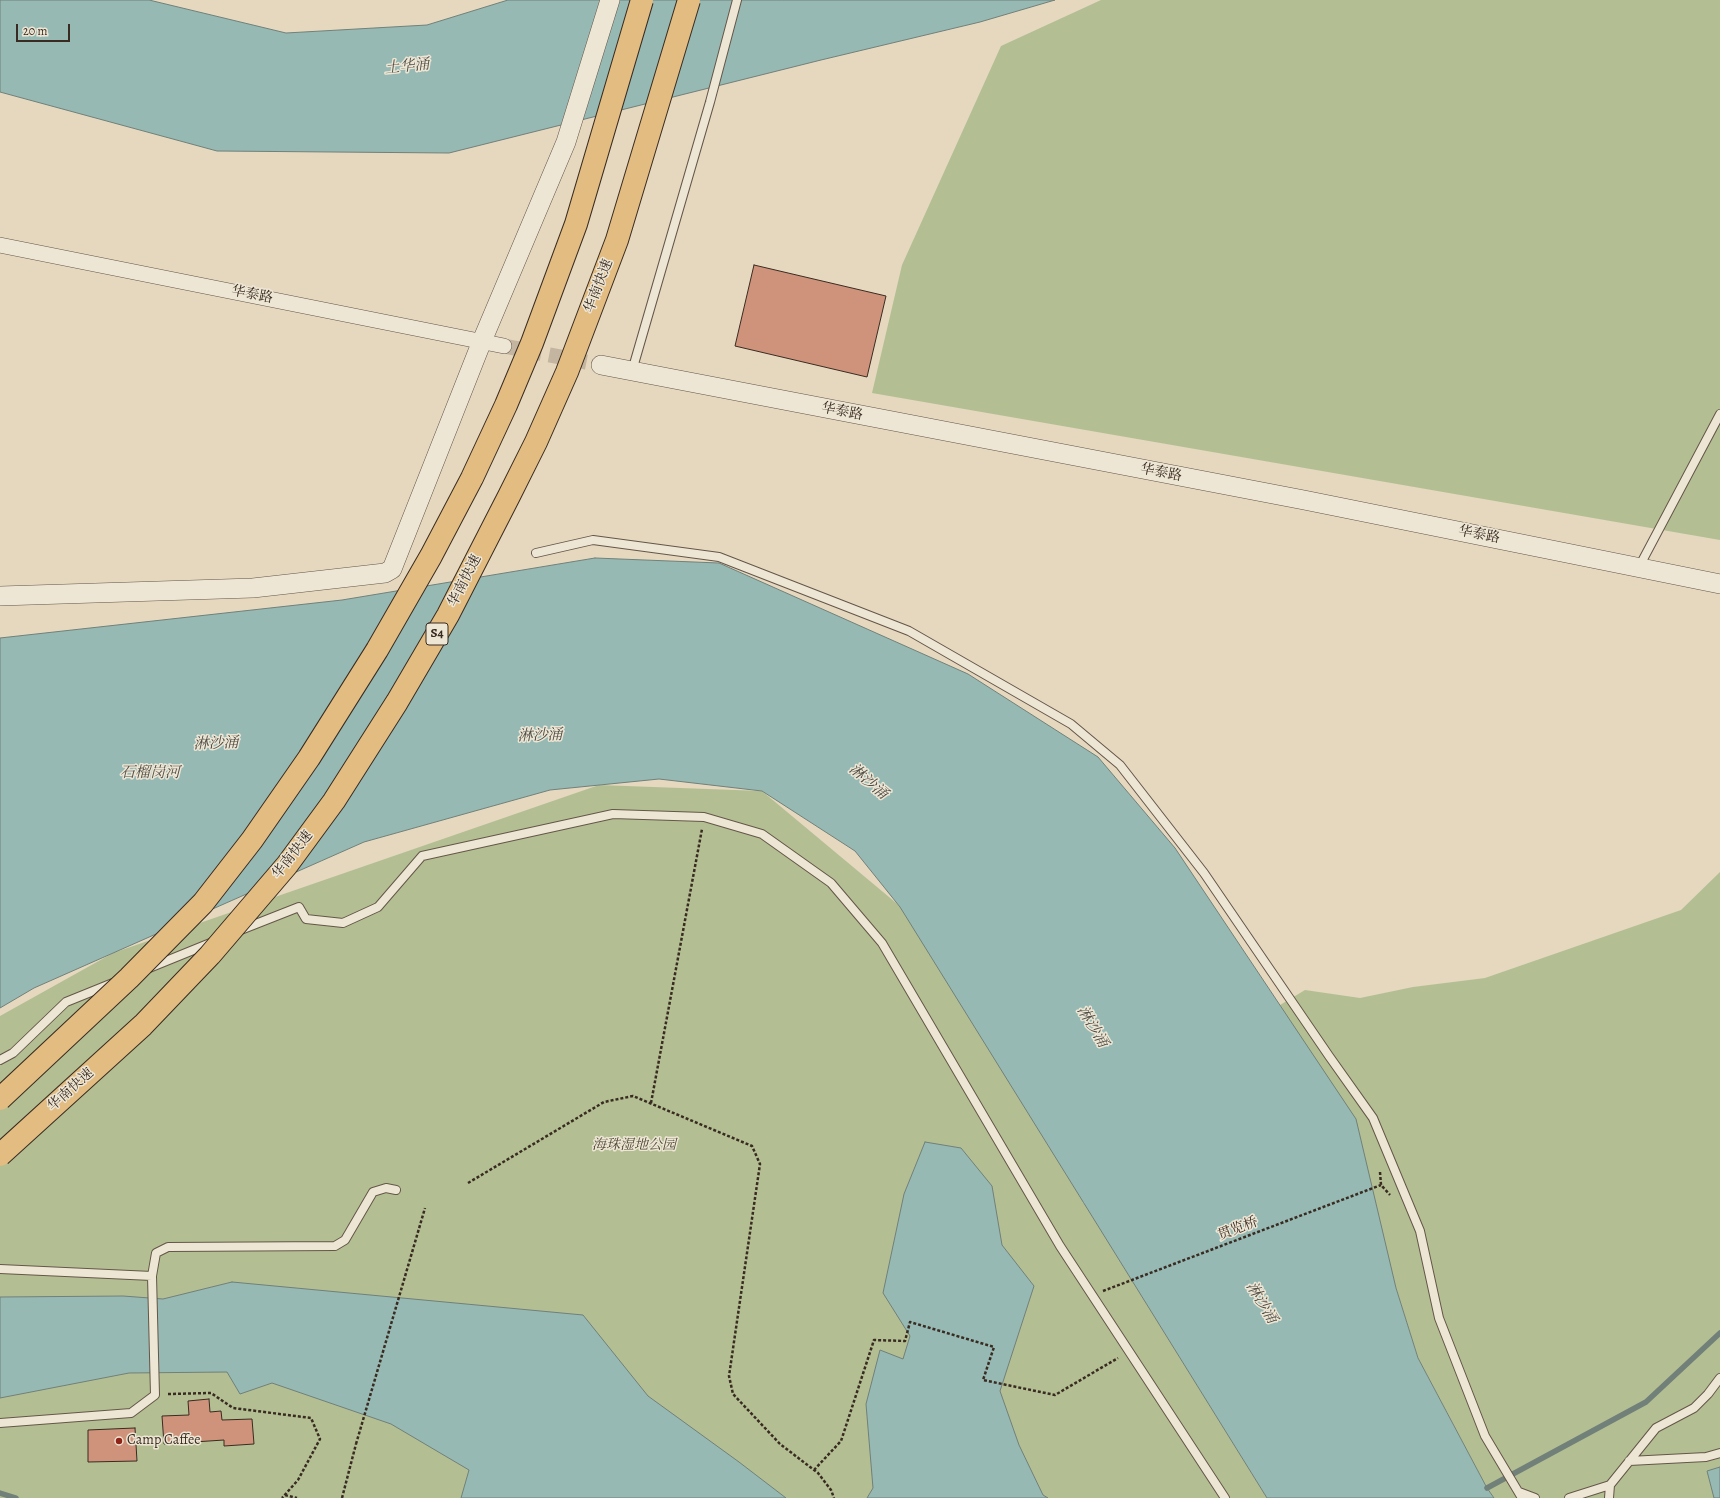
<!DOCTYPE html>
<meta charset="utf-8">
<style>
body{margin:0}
#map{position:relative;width:1720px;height:1498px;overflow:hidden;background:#e5d8bf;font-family:Alegreya,serif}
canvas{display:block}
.scale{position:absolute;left:16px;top:24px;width:54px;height:18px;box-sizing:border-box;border:2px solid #392b21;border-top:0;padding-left:5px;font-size:12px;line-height:14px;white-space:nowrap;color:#392b21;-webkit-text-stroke:3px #eee6d5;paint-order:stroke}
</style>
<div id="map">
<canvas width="1720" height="1498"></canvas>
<div class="scale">20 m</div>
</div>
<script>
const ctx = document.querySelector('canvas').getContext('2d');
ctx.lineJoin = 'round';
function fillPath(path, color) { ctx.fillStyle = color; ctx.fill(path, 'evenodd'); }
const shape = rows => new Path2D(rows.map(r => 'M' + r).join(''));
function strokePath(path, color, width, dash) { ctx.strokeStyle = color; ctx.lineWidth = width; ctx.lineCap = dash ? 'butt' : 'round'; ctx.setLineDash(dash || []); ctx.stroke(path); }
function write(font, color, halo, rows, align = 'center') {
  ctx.font = font + ' Alegreya,"Noto Serif SC",serif'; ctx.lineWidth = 3; ctx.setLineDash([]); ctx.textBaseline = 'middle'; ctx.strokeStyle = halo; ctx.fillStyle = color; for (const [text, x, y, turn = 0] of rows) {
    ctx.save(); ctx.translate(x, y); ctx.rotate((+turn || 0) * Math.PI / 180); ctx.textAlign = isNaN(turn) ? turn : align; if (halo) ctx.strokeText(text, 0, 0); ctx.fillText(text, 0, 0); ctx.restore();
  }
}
fillPath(shape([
 [1101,0,1720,0,1720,540,872,393,902,265,1001,46],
 [599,785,762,791,901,907,1267,1498,0,1498,0,1016,113,953],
 [1720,872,1720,1498,1494,1498,1487,1488,1418,1358,1396,1288,1280,1005,1305,990,1360,998,1413,987,1485,978,1681,910]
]), '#b3bf93');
const water = shape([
 [0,0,149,0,286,33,427,25,508,0,1055,0,980,22,821,60,449,153,217,151,0,92,0,0],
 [595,558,719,563,968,674,1098,757,1175,848,1356,1119,1396,1288,1418,1358,1487,1488,1494,1498,1267,1498,900,907,855,851,762,791,659,779,550,790,364,842,34,988,0,1008,0,638,342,600,595,558],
 [925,1142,961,1148,992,1186,1002,1245,1034,1286,1000,1391,1019,1445,1043,1495,1048,1498,867,1498,873,1488,866,1404,880,1350,903,1359,910,1336,883,1293,904,1194,925,1142],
 [232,1282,583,1315,648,1396,739,1462,786,1498,461,1498,469,1470,391,1424,272,1383,240,1394,227,1372,129,1373,0,1398,0,1297,123,1296,163,1299,232,1282],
 [1720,1467,1720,1498,1714,1498,1707,1471,1720,1467]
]);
fillPath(water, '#96b9b4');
strokePath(water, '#718079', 1);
strokePath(shape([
 [1487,1488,1646,1402,1720,1333],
 [0,1493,16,1498]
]), '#718079', 5.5);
const building = shape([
 [754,265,886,296,867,377,735,346,754,265],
 [209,1399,210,1412,221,1411,222,1420,252,1419,254,1444,224,1446,224,1440,164,1444,162,1416,189,1415,188,1401,209,1399],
 [135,1428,137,1461,88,1462,88,1430,135,1428]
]);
fillPath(building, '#cf937c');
strokePath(building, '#392b21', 1);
strokePath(shape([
 [504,346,601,365]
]), '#c3b59f', 15, [15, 8]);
const service = shape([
 [632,371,710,102,737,0],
 [536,553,593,540,719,557,909,631,1071,724,1120,765,1204,873,1329,1056,1373,1118,1420,1231,1439,1318,1485,1436,1522,1498],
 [1639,567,1720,414],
 [238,931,299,907,306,919,343,923,378,907,422,856,613,814,704,817,762,834,831,883,882,943,1060,1246,1225,1498],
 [149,968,213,942],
 [0,1060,13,1053,66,1002,113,983],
 [0,1269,152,1276,155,1395,131,1413,0,1423],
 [152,1276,156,1253,168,1247,335,1246,345,1240,373,1192,386,1188,396,1190],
 [1629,1461,1706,1457,1720,1453],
 [1519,1492,1535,1498],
 [1569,1498,1610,1485,1656,1428,1694,1408,1708,1394,1720,1378],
 [1609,1498,1610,1485]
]);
const minor = shape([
 [0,245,504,346]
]);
const tertiary = shape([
 [601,365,1304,500,1720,584],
 [0,596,253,588,385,573,392,569,482,341,566,142,610,0]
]);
strokePath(service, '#645648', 10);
strokePath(minor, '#645648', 16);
strokePath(tertiary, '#645648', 20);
strokePath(shape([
 [651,1103,702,829],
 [1380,1172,1381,1185,1390,1195],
 [468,1183,604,1102,633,1096,752,1146,760,1164,729,1376,733,1394,780,1444,818,1473,831,1490,834,1498],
 [1103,1291,1381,1185],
 [168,1394,211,1393,233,1408,311,1418,320,1439,298,1480,282,1498],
 [814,1470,841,1441,874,1340,905,1341,910,1322,994,1347,983,1380,1055,1395,1118,1358],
 [285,1495,297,1498],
 [342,1498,356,1444]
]), '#392b21', 2.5, [3, 2]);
strokePath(service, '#eee6d5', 8);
strokePath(minor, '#eee6d5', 15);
strokePath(tertiary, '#eee6d5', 19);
const motorwayBridge = shape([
 [0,1099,129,978,203,903,252,840,309,758,377,650,431,556,472,478,506,405,532,343,576,224,642,0],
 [0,1155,143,1025,210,955,287,865,334,801,397,702,448,615,509,496,536,442,567,372,617,240,689,0]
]);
strokePath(motorwayBridge, '#392b21', 24, []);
strokePath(shape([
 [356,1444,425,1208]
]), '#392b21', 2.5, [3, 2]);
strokePath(motorwayBridge, '#e2bc80', 22);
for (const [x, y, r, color] of [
 [119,1441,4,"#8f2418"]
]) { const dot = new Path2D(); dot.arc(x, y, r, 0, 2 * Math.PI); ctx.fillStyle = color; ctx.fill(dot); strokePath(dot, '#eee6d5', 1.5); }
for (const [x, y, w] of [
 [437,634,22]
]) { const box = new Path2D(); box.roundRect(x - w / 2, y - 11, w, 22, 3); ctx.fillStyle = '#eee6d5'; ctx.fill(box); strokePath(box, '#392b21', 1); }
write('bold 13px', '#392b21', null, [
 ["S4",437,634]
]);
write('14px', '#392b21', '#eee6d5', [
 ["华南快速",599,286,-69],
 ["华泰路",252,295,11],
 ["华泰路",842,412,11],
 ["华泰路",1161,473,11],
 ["华泰路",1479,535,11],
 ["华南快速",465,581,-63],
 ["华南快速",293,855,-52],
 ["华南快速",71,1090,-42],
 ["贯览桥",1238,1229,-21]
]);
write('italic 14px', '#514938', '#eee6d5', [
 ["海珠湿地公园",634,1146]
]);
write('14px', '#392b21', '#eee6d5', [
 ["Camp Caffee",127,1441]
], 'left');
write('italic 15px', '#504e46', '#eee6d5', [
 ["土华涌",407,67,-6],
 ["淋沙涌",540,736,-2],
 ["淋沙涌",216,744,-2],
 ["石榴岗河",150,773],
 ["淋沙涌",868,782,40],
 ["淋沙涌",1092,1027,59],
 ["淋沙涌",1261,1303,59]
]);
</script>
